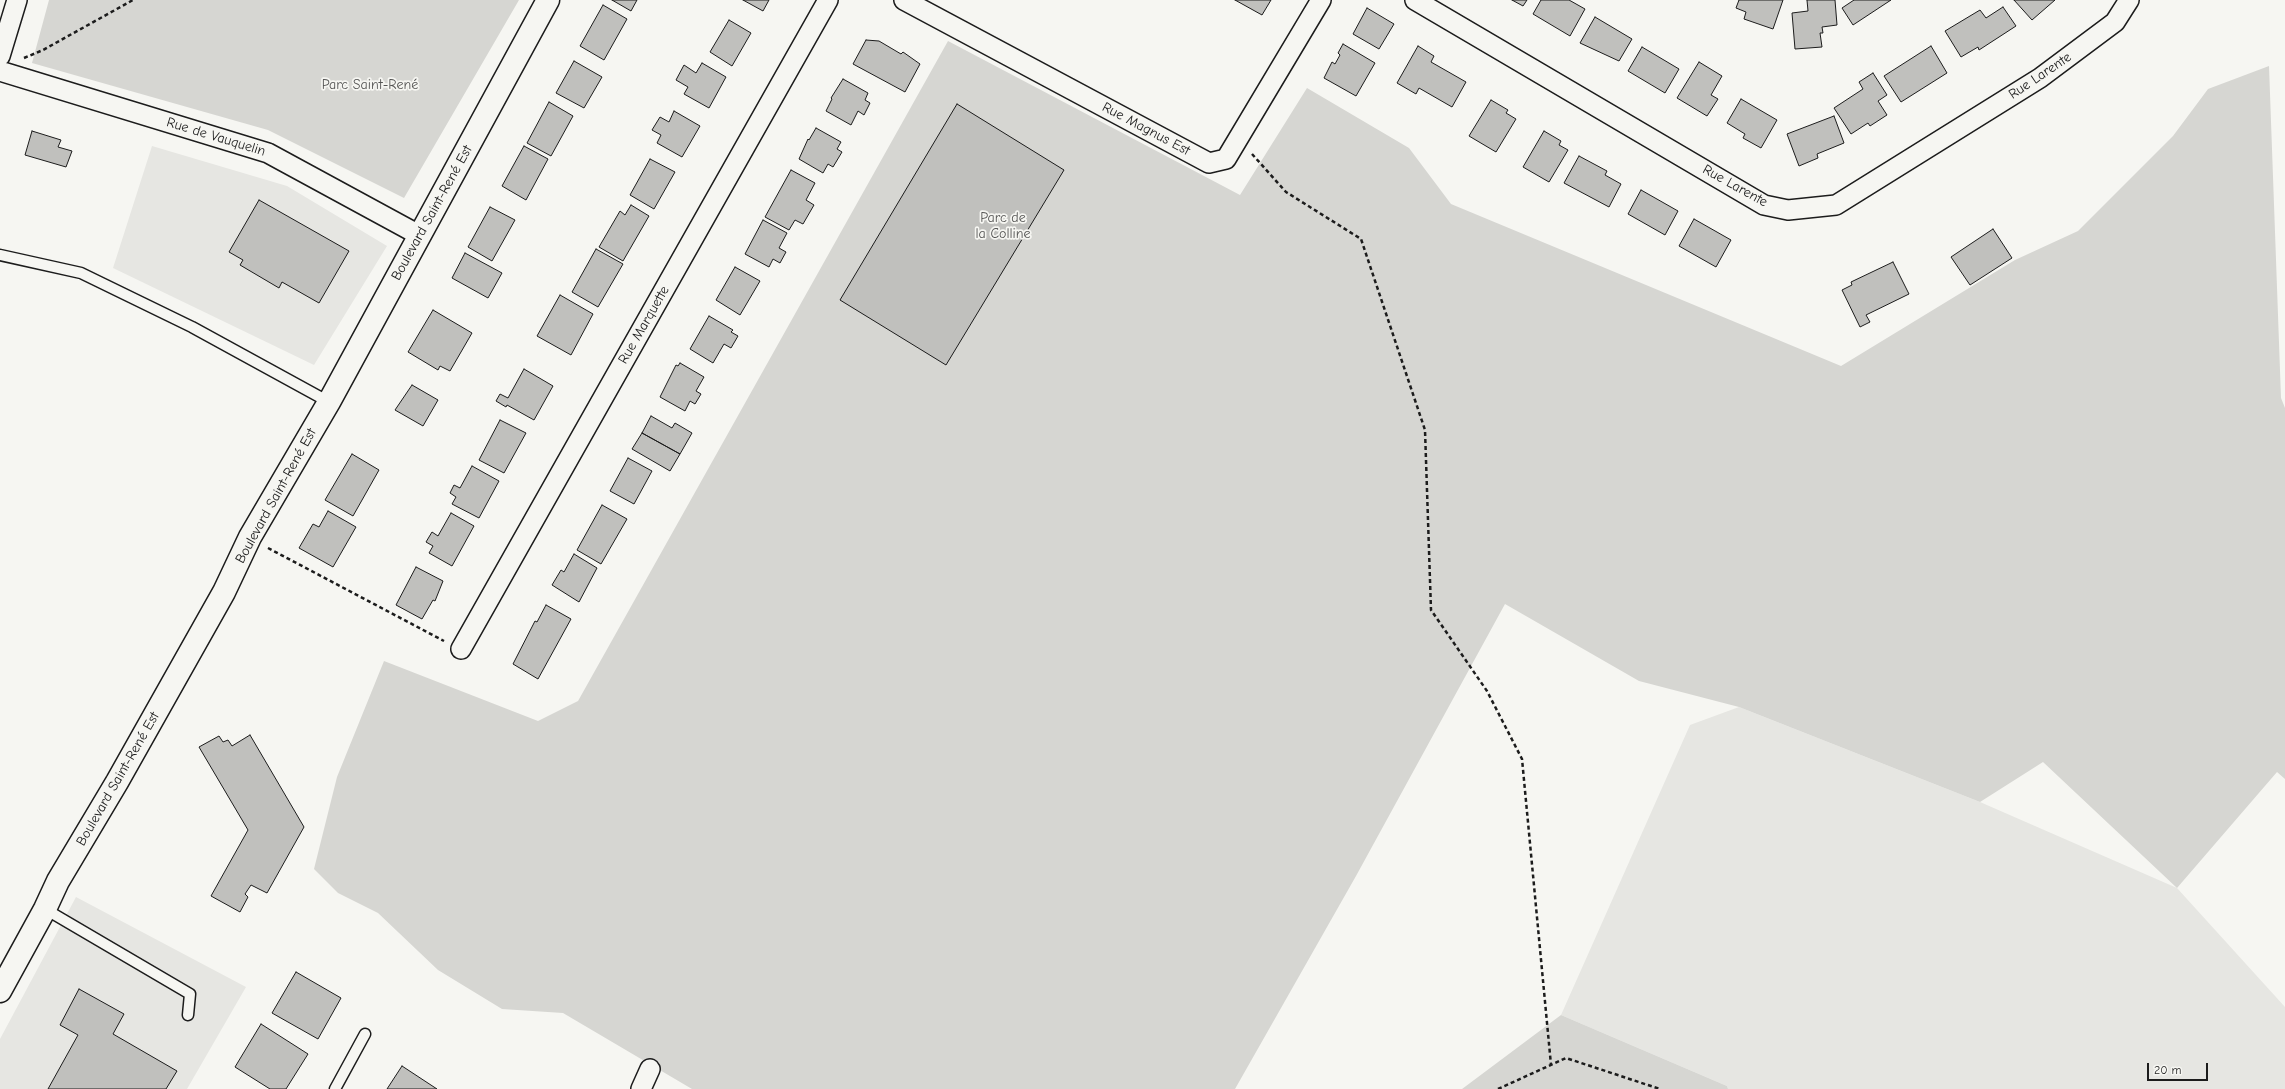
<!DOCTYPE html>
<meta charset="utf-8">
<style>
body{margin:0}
#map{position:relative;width:2285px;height:1089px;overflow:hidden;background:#f6f6f2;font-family:"Comic Neue",sans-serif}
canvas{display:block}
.scale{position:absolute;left:2147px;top:1063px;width:61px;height:18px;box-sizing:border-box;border:2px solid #1c1c1c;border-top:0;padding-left:5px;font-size:12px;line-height:14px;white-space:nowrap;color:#1c1c1c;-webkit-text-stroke:3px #f6f6f2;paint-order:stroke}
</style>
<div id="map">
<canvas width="2285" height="1089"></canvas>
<div class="scale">20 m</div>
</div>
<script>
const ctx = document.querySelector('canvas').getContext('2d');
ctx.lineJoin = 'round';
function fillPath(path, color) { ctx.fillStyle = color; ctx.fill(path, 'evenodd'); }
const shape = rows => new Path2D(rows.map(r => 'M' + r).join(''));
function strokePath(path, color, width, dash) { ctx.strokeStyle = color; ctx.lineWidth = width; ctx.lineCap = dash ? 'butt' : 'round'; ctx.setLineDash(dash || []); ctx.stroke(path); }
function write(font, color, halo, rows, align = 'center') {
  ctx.font = font + ' "Comic Neue",sans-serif'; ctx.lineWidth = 3.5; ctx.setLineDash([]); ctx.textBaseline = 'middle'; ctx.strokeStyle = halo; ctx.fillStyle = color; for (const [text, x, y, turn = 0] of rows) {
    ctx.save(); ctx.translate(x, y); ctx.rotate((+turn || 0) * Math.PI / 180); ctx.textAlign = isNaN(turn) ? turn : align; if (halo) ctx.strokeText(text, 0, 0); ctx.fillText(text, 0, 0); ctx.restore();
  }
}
fillPath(shape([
 [152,146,287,186,387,246,314,365,113,268],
 [1739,707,1980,802,2177,888,2285,1007,2285,1089,1728,1089,1727,1086,1561,1015,1690,725],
 [76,897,246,987,187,1089,0,1089,0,1039]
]), '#e6e6e2');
fillPath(shape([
 [49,0,519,0,404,198,268,130,32,63],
 [948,41,1240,195,1307,88,1409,148,1451,204,1841,366,2015,260,2078,231,2173,136,2208,89,2269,66,2281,398,2285,408,2285,779,2277,772,2177,888,2043,762,1980,802,1739,707,1639,681,1505,604,1356,876,1235,1089,692,1089,563,1013,502,1009,438,970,378,913,338,893,314,869,337,777,384,661,538,721,578,701],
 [1561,1015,1727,1086,1728,1089,1462,1089]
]), '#d6d6d2');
const building = shape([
 [612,0,637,0,631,11,612,0],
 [743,0,769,0,763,11,743,0],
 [1235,0,1271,0,1262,15,1235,0],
 [1512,0,1527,0,1523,6,1512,0],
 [1541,0,1569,0,1585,9,1570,36,1533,14,1541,0],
 [1739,0,1783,0,1773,29,1744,19,1746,12,1736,8,1739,0],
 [1807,0,1835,0,1837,25,1822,27,1823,33,1820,33,1822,47,1795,49,1792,13,1808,11,1807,0],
 [1854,0,1891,0,1853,25,1842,8,1854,0],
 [2014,0,2055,0,2032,20,2014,0],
 [603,5,627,19,604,60,580,46,603,5],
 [2003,7,2016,26,1979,50,1978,47,1961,57,1945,31,1980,10,1986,18,2003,7],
 [1367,8,1394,24,1379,49,1353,34,1367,8],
 [1595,17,1632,39,1619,61,1580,43,1595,17],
 [729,20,751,33,732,66,710,52,729,20],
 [866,40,879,41,901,54,903,52,920,64,905,92,853,64,866,40],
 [1343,44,1375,63,1356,96,1324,78,1332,62,1335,64,1340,55,1338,53,1343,44],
 [1418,46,1434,56,1431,62,1466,82,1452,107,1419,88,1416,94,1397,83,1418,46],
 [1931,46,1947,73,1901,102,1884,76,1931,46],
 [1642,47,1679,69,1665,93,1628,71,1642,47],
 [574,61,602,77,584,108,556,93,574,61],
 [1699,62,1722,76,1711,95,1718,99,1707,116,1677,98,1699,62],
 [702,63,726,77,709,108,684,94,688,87,676,80,684,65,696,73,702,63],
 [1873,73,1887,95,1878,101,1887,115,1870,126,1868,123,1851,134,1834,108,1863,89,1859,82,1873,73],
 [843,79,868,93,865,100,870,103,864,115,858,111,851,125,826,111,832,99,831,98,843,79],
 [1741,99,1777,120,1761,148,1743,138,1745,134,1727,123,1741,99],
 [1491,100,1508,110,1506,113,1516,119,1496,152,1469,136,1491,100],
 [549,102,573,116,551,156,527,143,549,102],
 [957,104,1064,170,946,365,840,300,957,104],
 [674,111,700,126,682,157,657,143,661,135,652,130,660,117,669,122,674,111],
 [1834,116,1844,143,1817,154,1818,158,1799,166,1787,134,1834,116],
 [816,128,841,142,837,149,842,152,833,167,828,164,823,173,799,159,808,139,809,140,816,128],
 [32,131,61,140,58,147,72,151,66,167,25,155,32,131],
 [1544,131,1561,141,1559,145,1568,150,1549,182,1523,167,1544,131],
 [524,146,548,159,526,200,502,186,524,146],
 [1579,156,1607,171,1605,175,1621,184,1609,207,1564,183,1579,156],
 [650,159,675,172,654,209,630,195,650,159],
 [791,170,815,183,806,200,814,205,803,224,795,220,789,230,765,217,791,170],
 [1641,190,1678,211,1665,235,1628,214,1641,190],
 [259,200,349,251,319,303,282,282,279,288,240,265,243,260,229,252,259,200],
 [631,205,649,216,623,261,599,247,620,211,625,215,631,205],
 [490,207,515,220,492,261,468,247,490,207],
 [1694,219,1731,240,1716,267,1679,246,1694,219],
 [763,220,787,233,779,248,786,252,780,263,773,259,769,267,745,254,763,220],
 [1993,229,2012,258,1970,285,1951,257,1993,229],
 [596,249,623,264,598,307,572,292,596,249],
 [465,253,502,273,488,298,452,278,465,253],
 [1893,262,1909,294,1866,315,1870,322,1860,327,1842,290,1852,285,1851,282,1893,262],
 [735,267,760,281,740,315,716,300,735,267],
 [560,295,593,314,571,355,537,336,560,295],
 [433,310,472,333,450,371,440,366,438,370,408,352,433,310],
 [709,316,733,330,731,332,738,336,731,348,724,344,713,363,690,349,709,316],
 [680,363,704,377,696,391,701,394,695,404,690,401,685,411,660,397,676,365,678,366,680,363],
 [524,369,553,386,534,420,507,405,506,407,496,401,500,394,508,398,524,369],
 [412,385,438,400,423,426,395,410,412,385],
 [651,416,672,428,675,423,692,433,680,454,642,433,651,416],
 [500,420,526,433,504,473,479,460,500,420],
 [642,433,680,454,670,471,632,449,642,433],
 [352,454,379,470,353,516,325,500,352,454],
 [628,458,652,471,634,504,610,491,628,458],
 [472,466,499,481,479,518,452,504,456,497,450,493,454,485,460,488,472,466],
 [602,505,627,519,601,564,577,550,602,505],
 [328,511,356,527,333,567,299,548,313,524,319,527,328,511],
 [451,513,474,526,452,566,429,553,433,546,426,542,432,532,438,536,451,513],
 [574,554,597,568,579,602,552,585,561,570,564,572,574,554],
 [416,567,443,581,435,601,433,600,422,619,396,605,416,567],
 [546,605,571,619,538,679,513,664,535,621,537,622,546,605],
 [250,735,304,827,267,893,251,885,245,894,248,897,240,912,211,896,248,830,199,747,219,736,223,742,228,740,232,746,250,735],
 [296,972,341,998,318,1039,272,1013,296,972],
 [79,989,124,1014,113,1034,177,1071,166,1089,48,1089,78,1035,60,1025,79,989],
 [261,1024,308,1054,286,1089,270,1089,235,1067,261,1024],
 [402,1066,437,1089,387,1089,402,1066]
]);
fillPath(building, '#c0c0bd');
strokePath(building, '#1c1c1c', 1);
const lane = shape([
 [0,255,81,273,192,327,329,402],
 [45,909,190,994,188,1015],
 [335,1089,365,1034]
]);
const street = shape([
 [904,0,1209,163,1226,159,1321,0],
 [1415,0,1764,205,1788,210,1836,205,2040,78,2115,22,2129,0],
 [0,56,17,0],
 [0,71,268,153,419,235],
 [461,649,828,0],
 [641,1089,650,1069]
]);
const secondary = shape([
 [0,991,45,909,58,881,117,782,224,592,250,537,329,402,548,0]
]);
strokePath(lane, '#1c1c1c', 13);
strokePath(street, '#1c1c1c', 22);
strokePath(secondary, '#1c1c1c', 25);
strokePath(shape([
 [24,58,43,50,133,0],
 [1252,154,1286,192,1361,239,1425,430,1431,610,1487,691,1522,759,1551,1065],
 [268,548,444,641],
 [1498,1089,1566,1058,1660,1089]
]), '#1c1c1c', 2.5, [4, 3]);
strokePath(lane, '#f6f6f2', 10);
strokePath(street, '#f6f6f2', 19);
strokePath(secondary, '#f6f6f2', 22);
write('14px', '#1c1c1c', '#f6f6f2', [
 ["Rue Larente",2040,76,-34],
 ["Rue Magnus Est",1146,129,28],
 ["Rue de Vauquelin",216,137,17],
 ["Rue Larente",1735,186,29],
 ["Boulevard Saint-René Est",432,213,-61],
 ["Rue Marquette",644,325,-60],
 ["Boulevard Saint-René Est",276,496,-61],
 ["Boulevard Saint-René Est",118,779,-60]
]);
write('14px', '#545453', '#f6f6f2', [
 ["Parc Saint-René",370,85],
 ["Parc de",1003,218],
 ["la Colline",1003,234]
]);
</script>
